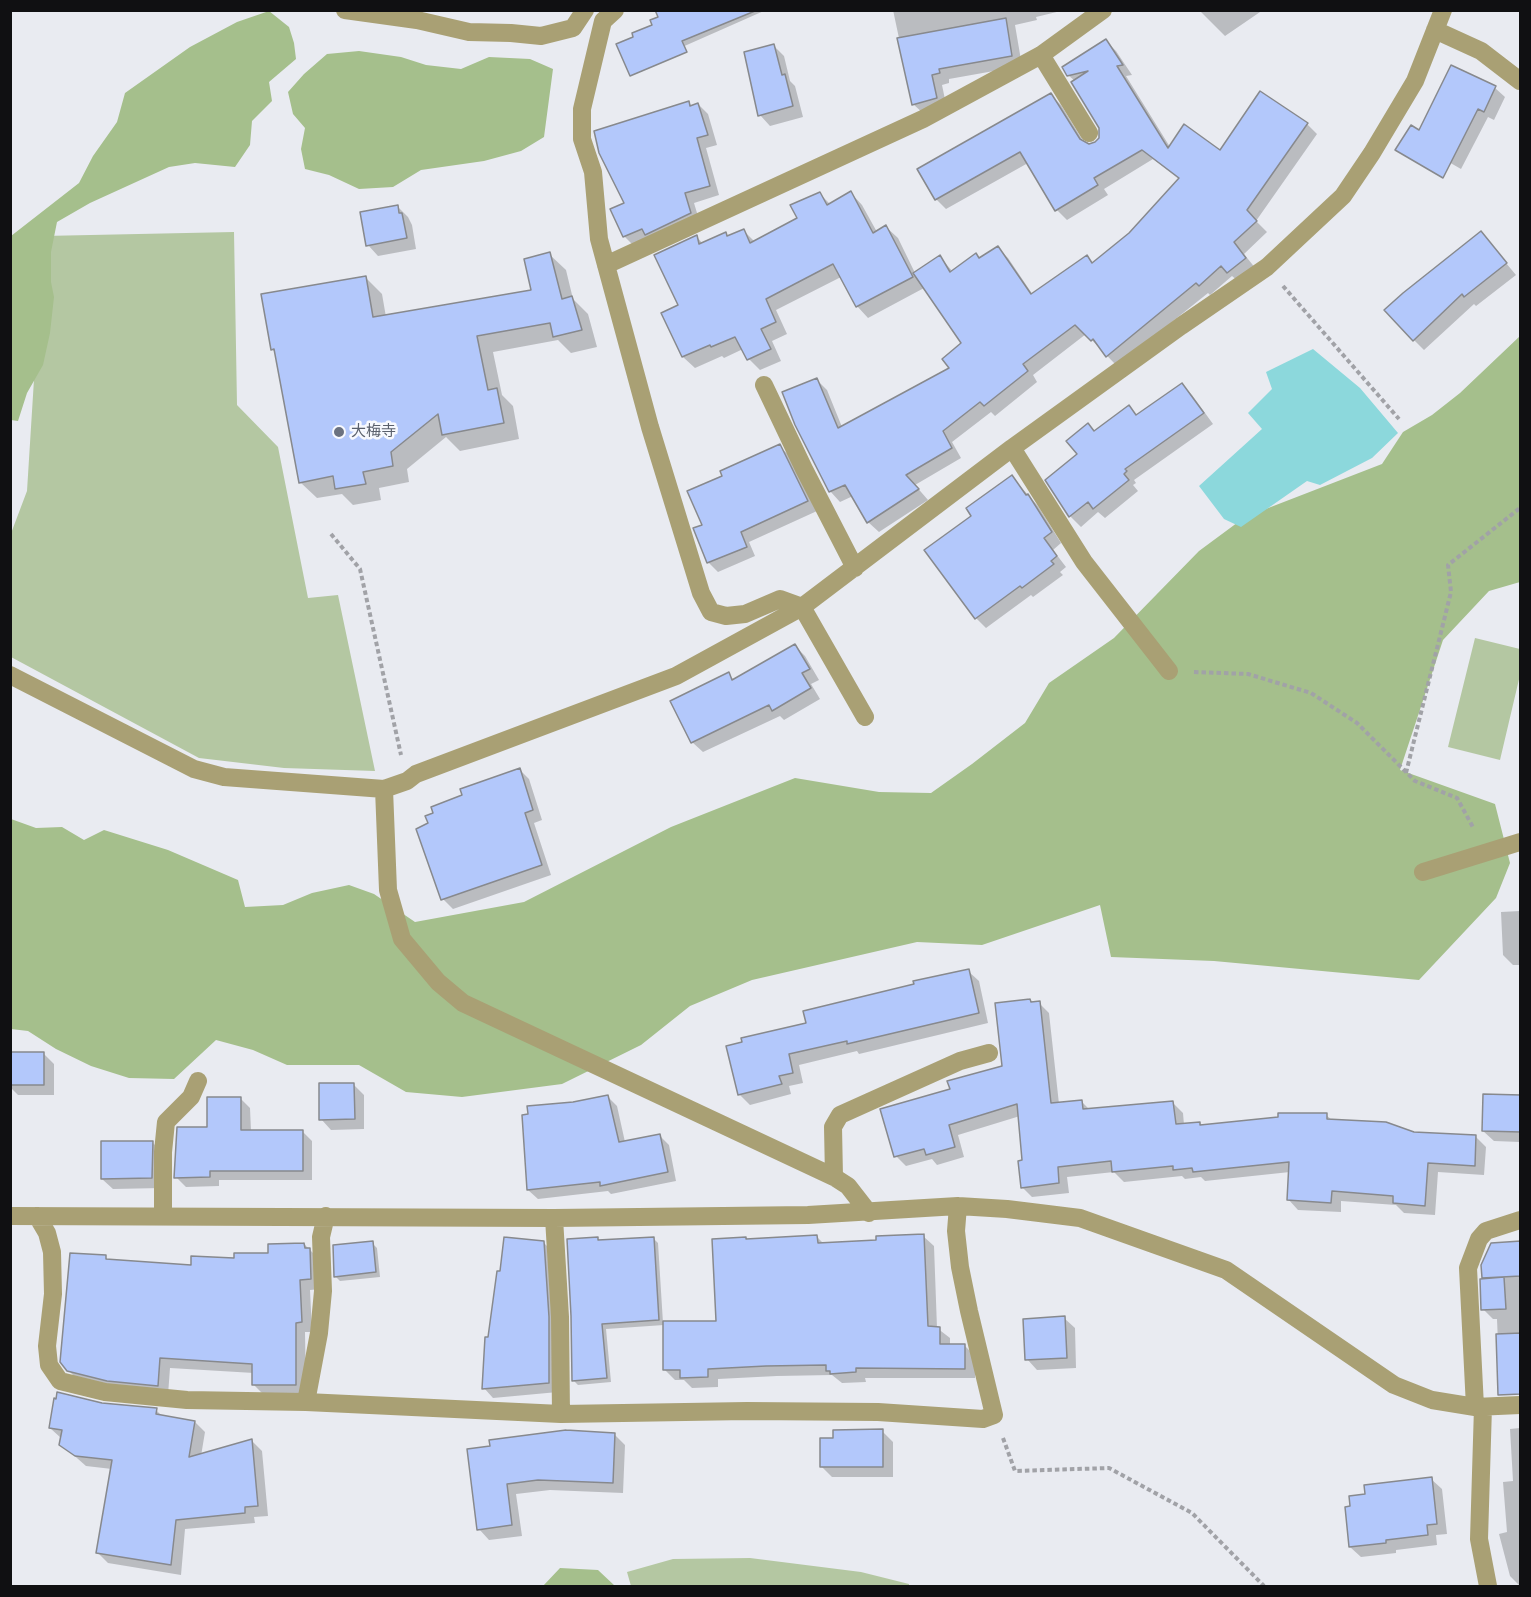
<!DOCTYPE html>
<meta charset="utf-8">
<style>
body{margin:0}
#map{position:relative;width:1531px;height:1597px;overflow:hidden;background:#e9ebf1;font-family:"Titillium Web",sans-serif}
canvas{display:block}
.frame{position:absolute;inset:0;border:12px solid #101012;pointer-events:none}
</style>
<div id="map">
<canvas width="1531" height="1597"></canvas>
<div class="frame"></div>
</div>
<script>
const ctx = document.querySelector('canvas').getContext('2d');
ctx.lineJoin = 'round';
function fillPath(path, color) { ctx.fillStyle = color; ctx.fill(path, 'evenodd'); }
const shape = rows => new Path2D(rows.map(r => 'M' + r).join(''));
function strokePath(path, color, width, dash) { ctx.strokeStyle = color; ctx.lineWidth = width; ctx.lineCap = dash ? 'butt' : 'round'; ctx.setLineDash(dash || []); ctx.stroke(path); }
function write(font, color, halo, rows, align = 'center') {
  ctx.font = font + ' "Titillium Web","Noto Sans JP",sans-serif'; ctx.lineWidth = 5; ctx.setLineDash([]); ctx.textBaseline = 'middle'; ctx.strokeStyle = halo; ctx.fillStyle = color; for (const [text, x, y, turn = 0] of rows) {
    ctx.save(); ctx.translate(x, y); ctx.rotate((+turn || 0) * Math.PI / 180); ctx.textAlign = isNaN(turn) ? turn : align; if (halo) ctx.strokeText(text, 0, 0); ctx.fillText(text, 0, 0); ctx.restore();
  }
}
fillPath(shape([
 [234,232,237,405,278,447,308,598,338,595,375,771,284,768,199,758,11,657,10,536,27,491,43,236],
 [1475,638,1520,649,1520,675,1500,760,1448,747],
 [750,1558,861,1572,909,1584,909,1586,631,1586,627,1572,673,1559]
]), '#b4c7a2');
fillPath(shape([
 [269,11,289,27,294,43,296,59,269,82,272,101,252,121,250,145,235,167,195,163,169,167,90,203,57,222,51,252,51,282,54,297,50,333,43,365,27,393,18,421,11,420,11,236,79,183,93,156,117,122,125,93,190,47,237,22],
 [359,51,401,57,426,65,461,69,489,57,530,59,553,69,544,137,521,151,484,161,421,170,393,187,359,189,329,175,305,169,301,149,305,128,293,114,288,92,304,74,327,54],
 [1520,336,1520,582,1489,591,1443,640,1400,770,1495,804,1510,863,1496,898,1419,980,1214,961,1111,957,1100,905,982,945,917,942,752,980,690,1006,641,1045,562,1084,462,1097,406,1092,359,1065,287,1065,253,1050,216,1040,174,1079,129,1078,91,1066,56,1049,28,1031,11,1029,11,819,36,828,62,827,84,840,104,830,168,850,238,880,245,907,283,905,312,893,349,885,374,894,415,922,524,902,671,827,795,778,879,792,931,793,972,764,1025,723,1049,683,1114,638,1199,551,1245,517,1382,464,1403,432,1432,415,1460,393],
 [560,1568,598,1570,615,1586,543,1586]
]), '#a5bf8c');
fillPath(shape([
 [1313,349,1360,388,1398,433,1372,458,1320,485,1307,481,1241,527,1224,519,1199,486,1262,429,1248,413,1272,389,1266,372]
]), '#8cd8dc');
fillPath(shape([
 [665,10,766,10,680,48],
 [893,10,1065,10,1036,17,1037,20,1015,25,1022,66,949,79,949,83,942,85,947,109,924,114,913,104],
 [1199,10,1263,10,1225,36],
 [1106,41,1116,51,1132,75,1126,76,1170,147,1220,152,1307,124,1317,134,1256,221,1267,232,1244,254,1256,269,1239,282,1232,276,1210,295,1208,293,1117,366,1086,334,1033,375,1037,382,995,416,991,412,952,442,961,458,915,485,928,500,879,532,868,522,853,496,840,502,830,491,817,380,827,390,842,427,951,368,963,344,924,288,868,318,857,306,841,277,776,310,787,334,772,341,781,361,760,370,749,359,743,349,724,358,722,356,695,368,683,357,663,314,680,306,697,237,703,244,726,234,729,237,744,231,755,242,799,219,820,194,830,204,851,193,862,205,877,232,886,227,898,238,915,273,940,257,953,272,980,260,998,248,1008,258,1033,295,1087,257,1094,264,1130,234,1180,180,1153,159,1104,189,1108,195,1067,220,1057,210,1028,163,946,209,936,199,1051,95,1061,105,1085,144,1089,146,1096,144,1101,138,1100,127,1075,81,1068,75],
 [773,45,784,56,790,81,795,86,803,117,770,126,760,115],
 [1495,88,1505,97,1494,120,1488,117,1461,169,1426,149],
 [689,103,692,106,698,104,708,114,717,145,706,148,719,195,694,203,700,223,634,246,624,236,626,204],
 [397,206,408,217,412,225,416,249,378,256,368,245],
 [1481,233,1516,275,1476,306,1474,304,1424,350,1414,340],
 [549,254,566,270,573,299,588,314,597,347,571,353,558,340,493,352,502,395,513,406,519,439,460,451,446,437,407,469,409,482,379,488,381,500,353,505,342,494,317,498,300,482,277,354,272,349,365,277,382,294,386,317,533,291],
 [1182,385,1192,395,1213,424,1134,480,1136,483,1133,485,1138,491,1105,518,1098,512,1081,527,1070,516,1047,480,1079,455,1095,432,1129,407,1137,416],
 [779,446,789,455,817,511,749,542,755,556,718,572,708,562,704,525,724,476],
 [1012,477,1038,506,1061,543,1053,550,1066,567,1060,572,1063,575,1033,597,1031,595,986,628,976,618,973,516],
 [795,646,805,656,819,680,811,684,820,699,784,720,780,716,703,752,692,742,728,674,735,681],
 [519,769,529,779,542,820,534,823,551,875,453,909,443,899,430,823,464,796],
 [1520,911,1520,965,1513,965,1503,955,1501,912],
 [968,971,979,981,988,1023,859,1054,857,1051,799,1065,803,1083,789,1086,791,1094,750,1105,739,1094,807,1024],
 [1030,1000,1033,1004,1039,1003,1049,1013,1059,1104,1081,1101,1090,1110,1173,1103,1183,1113,1184,1125,1200,1123,1203,1126,1326,1115,1332,1120,1414,1133,1476,1137,1486,1147,1484,1175,1438,1172,1435,1215,1404,1213,1396,1205,1341,1201,1341,1212,1298,1210,1288,1199,1290,1172,1205,1181,1201,1177,1185,1179,1182,1176,1124,1182,1114,1172,1067,1177,1069,1193,1032,1197,1022,1187,1024,1161,1020,1116,958,1135,964,1157,937,1165,932,1159,906,1166,896,1156,951,1090,1004,1067],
 [10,1053,43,1053,54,1064,54,1095,18,1095,10,1087],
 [353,1084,364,1095,364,1129,331,1130,321,1119],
 [1520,1096,1520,1142,1494,1141,1483,1131],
 [608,1097,617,1106,625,1142,660,1136,669,1145,676,1181,611,1194,608,1191,538,1199,528,1190,573,1104],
 [240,1098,250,1108,251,1131,302,1131,312,1141,312,1180,219,1180,219,1186,186,1187,176,1177,208,1128],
 [152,1142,163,1153,162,1188,113,1189,102,1179],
 [816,1236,824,1244,877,1242,923,1236,934,1246,937,1328,950,1338,950,1345,964,1345,975,1356,975,1378,865,1378,866,1382,842,1383,832,1375,777,1376,718,1379,718,1387,692,1388,684,1380,675,1380,664,1369,664,1325,606,1329,611,1382,578,1385,573,1380,597,1239,600,1241,653,1238,658,1243,663,1323,718,1323,747,1241],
 [543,1242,553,1252,558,1392,493,1398,484,1388,489,1339],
 [1520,1242,1520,1378,1499,1369,1497,1319,1493,1319,1483,1309,1483,1265],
 [372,1243,377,1248,380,1277,340,1281,335,1276],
 [304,1244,320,1260,321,1289,310,1290,312,1332,305,1332,306,1395,264,1395,254,1385,254,1373,170,1368,168,1395,79,1381,68,1370,105,1257,109,1261,192,1266,270,1255],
 [1064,1318,1075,1328,1076,1368,1037,1370,1027,1359],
 [102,1404,156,1410,163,1417,195,1422,205,1432,201,1456,252,1441,262,1451,268,1516,254,1517,255,1523,185,1529,181,1575,108,1563,97,1552,112,1469,86,1466,61,1444,61,1438,50,1428],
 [1520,1428,1520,1586,1510,1576,1499,1534,1507,1532,1503,1482,1513,1481,1510,1429],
 [882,1431,893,1442,893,1477,832,1477,822,1467,835,1439],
 [615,1435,625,1445,623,1493,550,1490,516,1494,522,1536,489,1540,479,1529,469,1450],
 [1431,1479,1442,1489,1447,1534,1436,1535,1437,1545,1396,1550,1396,1553,1361,1557,1350,1547]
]), '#0003');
const building = shape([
 [655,10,755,10,755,11,682,41,687,52,630,76,616,44,633,37,632,33,652,25,650,20,658,17,655,10],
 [1006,18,1012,56,939,69,940,73,932,75,937,98,912,105,897,38,1006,18],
 [1106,39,1123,65,1117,66,1168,148,1184,124,1220,150,1260,91,1308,123,1247,210,1257,221,1234,242,1246,258,1227,273,1221,266,1199,286,1196,283,1106,357,1093,339,1091,341,1075,325,1023,364,1028,371,984,406,980,402,943,431,952,448,906,475,919,489,867,523,845,485,829,492,795,425,782,392,817,378,838,428,949,368,942,359,961,343,913,273,940,255,950,272,976,253,979,258,998,246,1031,294,1087,255,1092,263,1129,233,1179,178,1142,150,1094,178,1098,185,1055,211,1020,152,935,200,917,169,1051,93,1080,139,1089,144,1095,142,1099,138,1099,128,1071,82,1088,71,1067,76,1062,67,1106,39],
 [774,44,782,75,785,74,793,106,758,116,744,52,774,44],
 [1451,65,1496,86,1484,112,1478,109,1443,178,1395,150,1411,125,1419,130,1451,65],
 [689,101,690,106,698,103,708,135,697,138,710,186,685,193,691,213,645,235,642,229,623,237,610,209,624,203,599,153,594,131,689,101],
 [851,191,873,233,886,225,913,277,856,307,833,264,766,299,776,322,761,329,771,349,747,360,735,337,711,347,710,345,682,357,661,313,678,305,654,255,697,235,699,244,726,232,727,236,744,229,750,243,797,218,790,205,820,192,827,205,851,191],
 [398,205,399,213,402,213,407,238,366,246,360,212,398,205],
 [1481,231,1507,263,1464,297,1462,294,1413,341,1384,310,1403,293,1481,231],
 [550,252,562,299,572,296,582,330,553,337,550,323,477,336,488,390,497,388,504,423,442,435,438,414,391,452,393,466,363,472,366,484,335,489,333,476,299,483,274,349,271,350,261,294,366,276,373,317,531,290,524,259,550,252],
 [1182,383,1204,413,1125,469,1127,471,1124,474,1129,480,1093,509,1088,502,1069,517,1045,480,1077,454,1066,441,1088,423,1094,431,1129,405,1136,415,1182,383],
 [780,444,808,501,741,532,747,547,707,563,693,528,702,525,687,491,722,476,720,471,780,444],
 [1012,475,1026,495,1028,494,1052,532,1044,538,1057,556,1051,561,1054,564,1022,588,1020,586,975,619,924,550,971,516,966,508,1012,475],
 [795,644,810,669,802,673,811,688,772,711,769,705,691,743,670,701,729,672,732,680,795,644],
 [520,768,533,810,525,813,542,865,441,900,416,829,428,823,425,816,433,813,431,807,462,795,460,789,520,768],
 [969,969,979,1013,847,1044,847,1041,789,1054,793,1073,779,1076,782,1084,738,1095,726,1046,742,1042,741,1038,806,1023,803,1011,914,984,913,981,969,969],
 [1030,999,1031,1002,1040,1001,1051,1103,1082,1100,1083,1109,1173,1101,1176,1124,1200,1122,1200,1125,1278,1117,1278,1113,1327,1113,1327,1119,1386,1122,1414,1132,1476,1135,1475,1166,1428,1163,1425,1206,1393,1203,1393,1196,1332,1191,1331,1203,1287,1200,1289,1162,1193,1172,1192,1168,1173,1170,1173,1166,1112,1172,1111,1161,1058,1167,1059,1183,1021,1188,1018,1161,1022,1160,1017,1104,949,1125,955,1147,926,1155,924,1149,894,1157,880,1109,950,1089,947,1081,1002,1066,995,1003,1030,999],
 [10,1052,44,1052,44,1085,10,1085,10,1052],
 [319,1083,354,1083,355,1119,319,1120,319,1083],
 [1483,1094,1521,1095,1521,1132,1482,1131,1483,1094],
 [608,1095,619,1142,660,1134,668,1172,600,1186,600,1182,527,1190,522,1115,528,1114,527,1106,573,1102,608,1095],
 [207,1097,241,1097,241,1130,303,1130,303,1171,210,1171,210,1177,174,1178,177,1127,207,1127,207,1097],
 [101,1141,153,1141,152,1178,101,1179,101,1141],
 [924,1234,928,1326,940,1327,940,1344,965,1344,965,1369,856,1368,856,1372,830,1374,830,1371,826,1371,826,1365,766,1366,708,1369,708,1377,680,1378,680,1370,663,1370,663,1321,716,1321,712,1239,746,1237,746,1239,817,1235,818,1243,876,1240,876,1236,924,1234],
 [504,1237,544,1241,549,1317,549,1383,482,1389,485,1337,488,1337,497,1271,500,1271,504,1237],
 [598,1237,598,1240,654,1237,659,1320,602,1324,607,1378,572,1381,571,1316,567,1239,598,1237],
 [373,1241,376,1272,334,1277,333,1245,373,1241],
 [1521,1241,1521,1276,1482,1278,1481,1265,1491,1243,1521,1241],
 [304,1243,305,1248,310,1248,311,1279,300,1280,302,1322,296,1323,296,1385,252,1385,252,1364,160,1358,158,1386,107,1381,67,1371,60,1362,70,1253,106,1255,106,1259,191,1265,191,1256,234,1258,234,1253,268,1253,268,1244,304,1243],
 [1504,1277,1506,1309,1481,1310,1480,1279,1504,1277],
 [1065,1316,1067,1358,1025,1360,1023,1319,1065,1316],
 [1521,1333,1521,1394,1498,1395,1496,1334,1521,1333],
 [57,1392,102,1403,157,1408,156,1414,195,1421,189,1457,252,1439,258,1506,245,1507,245,1513,176,1520,171,1565,96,1553,112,1460,75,1456,59,1445,62,1430,49,1428,54,1398,56,1399,57,1392],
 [883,1429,883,1467,820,1467,820,1438,833,1438,833,1430,883,1429],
 [566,1430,615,1433,613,1483,538,1480,507,1484,512,1525,477,1530,467,1449,490,1446,489,1440,566,1430],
 [1432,1477,1437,1524,1427,1525,1428,1535,1386,1540,1386,1543,1349,1547,1345,1507,1350,1506,1349,1496,1365,1494,1364,1485,1432,1477]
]);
fillPath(building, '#b3c8fb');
strokePath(building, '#87898d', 1.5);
strokePath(shape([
 [1283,286,1399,419],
 [331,534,360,569,401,755],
 [1194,672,1248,674,1311,693,1357,723,1415,781,1457,798,1474,829],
 [1406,773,1451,592,1448,565,1520,508],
 [1003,1438,1015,1471,1109,1468,1192,1513,1264,1586]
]), '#a1a2a7', 4, [4.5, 3]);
strokePath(shape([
 [345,10,417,20,469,32,511,33,541,36,573,28,585,10],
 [615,10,603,21,582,109,582,139,593,172,599,239,650,427,701,593,711,612,726,616,745,614,780,599,802,607,865,717],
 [1435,30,1481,51,1520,81],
 [1041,55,1089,133],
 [606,265,923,119,1041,55,1103,10],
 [764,385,804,469,855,568],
 [1012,448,1084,562,1169,671],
 [10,675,194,769,224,777,384,789,407,781,416,774,676,676,802,607,1012,448,1181,326,1267,267,1343,196,1372,153,1415,81,1443,10],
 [384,789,388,890,402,939,438,982,463,1003,834,1177,848,1186,869,1213],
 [1423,872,1520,842],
 [834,1177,833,1127,840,1115,960,1061,989,1053],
 [10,1216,554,1218,808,1215,958,1206,1007,1209,1080,1218,1226,1270,1394,1385,1432,1400,1475,1407,1520,1405],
 [37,1216,47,1233,52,1252,53,1294,47,1346,49,1365,60,1381,105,1392,187,1400,306,1402,319,1333,323,1291,321,1237,326,1216],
 [163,1216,163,1152,166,1122,191,1097,198,1081],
 [306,1402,561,1414,560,1317,554,1218],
 [1475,1407,1468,1268,1479,1239,1486,1231,1520,1220],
 [1483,1407,1479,1539,1488,1586],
 [561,1414,747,1411,878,1412,983,1419,994,1415,969,1311,960,1267,956,1231,958,1206]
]), '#a9a074', 18);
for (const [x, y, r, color] of [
 [339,432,6,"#6b7280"]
]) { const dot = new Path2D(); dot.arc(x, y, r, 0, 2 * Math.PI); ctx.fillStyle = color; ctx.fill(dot); strokePath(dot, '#f7f9fe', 2); }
write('15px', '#5b616d', '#f7f9fe', [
 ["大梅寺",351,432]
], 'left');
</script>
